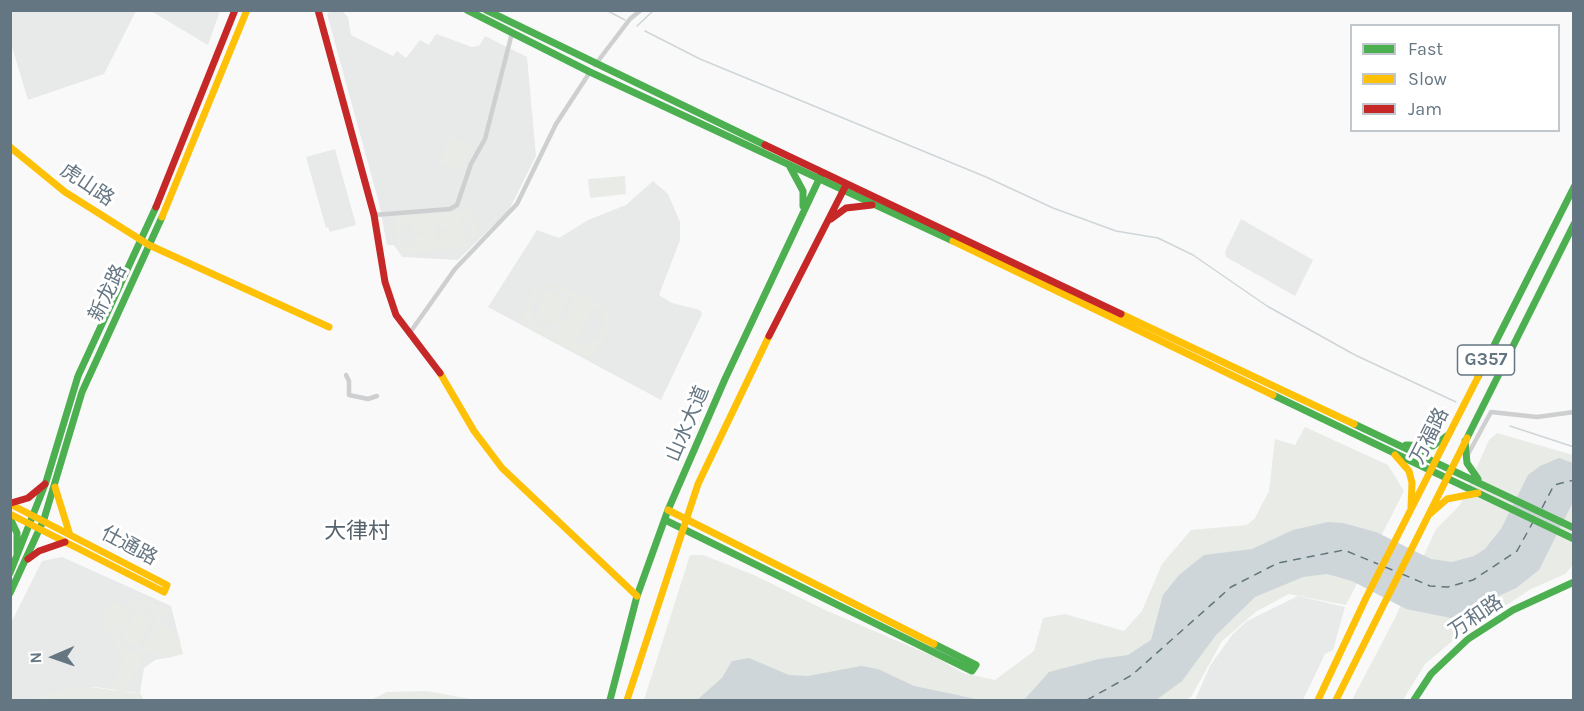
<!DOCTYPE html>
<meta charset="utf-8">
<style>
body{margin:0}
#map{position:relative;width:1584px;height:711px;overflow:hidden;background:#f9f9f9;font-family:Karla,sans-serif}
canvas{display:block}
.frame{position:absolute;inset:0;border:12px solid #657683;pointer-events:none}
.legend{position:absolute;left:1350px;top:24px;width:210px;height:108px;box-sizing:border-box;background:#fff;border:2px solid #c1c8cd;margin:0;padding:8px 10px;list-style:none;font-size:18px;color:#657683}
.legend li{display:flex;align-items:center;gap:12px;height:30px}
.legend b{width:30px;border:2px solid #c1c8cd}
.north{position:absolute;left:24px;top:627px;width:60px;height:60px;-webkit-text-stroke:4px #fff;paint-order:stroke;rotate:268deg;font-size:16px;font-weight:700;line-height:24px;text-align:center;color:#657683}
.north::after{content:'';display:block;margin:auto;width:21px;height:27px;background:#657683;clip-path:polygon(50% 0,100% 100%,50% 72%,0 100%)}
</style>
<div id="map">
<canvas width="1584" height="711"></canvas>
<div class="frame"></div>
<ul class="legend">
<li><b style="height:8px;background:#4caf50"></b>Fast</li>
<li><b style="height:8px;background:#ffc107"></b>Slow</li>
<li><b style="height:8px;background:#c62828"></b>Jam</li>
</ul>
<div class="north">N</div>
</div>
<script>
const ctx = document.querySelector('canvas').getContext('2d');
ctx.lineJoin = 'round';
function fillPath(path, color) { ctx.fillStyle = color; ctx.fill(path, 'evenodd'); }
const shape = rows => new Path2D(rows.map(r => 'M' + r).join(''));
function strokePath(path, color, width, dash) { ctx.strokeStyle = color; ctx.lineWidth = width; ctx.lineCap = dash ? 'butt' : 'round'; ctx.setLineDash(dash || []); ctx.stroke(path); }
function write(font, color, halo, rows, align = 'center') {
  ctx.font = font + ' Karla,"Noto Sans SC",sans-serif'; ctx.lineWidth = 6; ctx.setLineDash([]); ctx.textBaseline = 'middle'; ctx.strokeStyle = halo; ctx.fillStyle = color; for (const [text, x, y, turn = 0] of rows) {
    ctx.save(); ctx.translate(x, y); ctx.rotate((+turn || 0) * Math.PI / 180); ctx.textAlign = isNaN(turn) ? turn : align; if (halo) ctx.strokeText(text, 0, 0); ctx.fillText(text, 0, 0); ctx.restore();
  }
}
fillPath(shape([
 [10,11,11,10,136,11,104,74,28,100,11,44],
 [151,11,220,11,208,45],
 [331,11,342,11,348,17,351,35,393,56,397,51,406,58,420,40,429,45,436,34,472,47,479,46,485,36,527,57,536,156,509,210,458,260,402,257,394,245,387,245,379,203,327,14],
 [335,149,356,225,330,232,328,227,326,228,306,157],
 [653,181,668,194,680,222,680,240,659,295,672,303,700,310,702,314,661,400,488,307,537,230,559,238,588,220,626,205],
 [1241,219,1313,260,1295,296,1226,257,1225,252],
 [62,557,171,606,183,654,155,660,144,668,140,693,94,687,45,695,36,700,11,700,10,625,42,561],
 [1298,596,1345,607,1333,650,1325,654,1303,700,1195,700,1210,666,1232,635,1247,621]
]), '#e8e9e9');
fillPath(shape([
 [450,136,474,147,462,172,439,162],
 [625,176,626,194,590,198,588,179],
 [472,209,473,215,469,215,477,224,477,233,468,247,410,253,397,245,395,217],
 [464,216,473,227,471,237,466,243,463,230,440,232,441,245,437,245,436,232,413,234,414,248,406,247,401,241,400,229,406,221],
 [462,216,463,229,440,231,439,218],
 [435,219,436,231,413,233,412,221],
 [552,283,599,303,607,312,610,322,608,333,591,359,520,322,533,289],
 [552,287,601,312,605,327,599,339,582,344,535,322,530,312,535,296,542,289],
 [546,289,569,299,562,312,540,302],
 [574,299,592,308,576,340,558,331],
 [540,303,562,313,556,327,534,317],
 [1305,427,1388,465,1404,491,1346,605,1289,594,1257,611,1222,641,1191,697,1186,700,644,700,690,555,703,555,754,575,825,610,935,657,963,673,995,680,1034,651,1043,618,1065,614,1124,631,1142,611,1162,564,1191,530,1247,525,1255,518,1269,491,1275,439,1295,445],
 [1497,433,1573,455,1573,565,1565,574,1531,589,1456,638,1425,664,1403,700,1352,700,1395,618,1436,529,1460,505,1489,440],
 [144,599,154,602,160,611,163,607,167,609,160,624,176,632,174,635,179,637,182,654,168,658,165,656,163,659,146,651,126,692,140,693,144,700,36,700,45,695,84,686,118,691,112,687,124,657,115,648,114,636,130,604],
 [142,604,153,608,156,621,143,648,137,652,128,652,121,647,119,637,132,609],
 [111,600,126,608,114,635,98,627],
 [137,608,153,616,138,648,121,640],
 [427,691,476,700,371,700,387,692]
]), '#e8ebe6');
fillPath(shape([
 [1559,458,1573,463,1573,502,1539,570,1516,588,1451,618,1406,609,1352,581,1327,574,1303,577,1255,597,1216,635,1182,681,1156,700,1024,700,1049,672,1099,659,1128,655,1151,640,1163,595,1179,575,1204,555,1252,549,1293,530,1328,522,1343,523,1376,532,1431,559,1452,562,1474,556,1485,549,1501,529,1528,475,1540,466],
 [749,658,789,675,808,676,861,666,878,669,914,686,981,700,697,700,722,678,732,661]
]), '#ced6d9');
strokePath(shape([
 [606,10,625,20],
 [637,26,654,10],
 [645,31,700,59,986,177,1053,208,1116,231,1158,238,1193,255,1267,306,1355,355,1456,402],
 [1510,426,1574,447]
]), '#ced6d9', 1.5);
strokePath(shape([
 [1542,508,1554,485,1574,480],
 [1385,567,1395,571],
 [1402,574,1430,586,1448,587,1473,580,1517,551,1533,522],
 [1087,700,1132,675,1231,587,1278,563,1344,550,1378,564]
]), '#60757c', 1.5, [8, 6]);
strokePath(shape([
 [595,65,630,19,641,10],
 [374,215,450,209,457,205,471,164,485,139,512,33],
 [409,334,455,269,517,204,556,124,590,72],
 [346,375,349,381,349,395,368,399,377,396],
 [1466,458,1491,412,1537,417,1574,412]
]), '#cecfd0', 4.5);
strokePath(shape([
 [467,10,590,72,953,241],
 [486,10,765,145],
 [789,165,803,191,803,206],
 [1478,377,1574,187],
 [1273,395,1574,539],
 [1354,424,1574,528],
 [1467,438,1574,224],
 [1465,441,1467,463,1478,479],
 [1406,445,1433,446,1448,435],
 [10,518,17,533,17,553],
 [665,520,972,671,976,665,934,644],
 [10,573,46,482,78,376,156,207],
 [10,593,44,519,82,392,162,217],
 [610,700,637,596,668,510,725,379,821,175],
 [1414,700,1431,674,1468,639,1513,610,1574,582]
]), '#4caf50', 7);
strokePath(shape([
 [10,147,65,192,149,245,329,327],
 [162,217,247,10],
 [953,241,1273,395],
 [1121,314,1354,424],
 [440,373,474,431,502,468,637,596],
 [1395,455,1409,471,1412,483,1411,507],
 [55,487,69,532],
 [10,504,167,585,164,592,10,514],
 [668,510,934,644],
 [1430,514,1447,499,1478,493],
 [627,700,698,484,769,336],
 [1318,700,1366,598,1478,377],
 [1336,700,1467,438]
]), '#ffc107', 7);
strokePath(shape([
 [318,10,374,215,385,282,396,315,440,373],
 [765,145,1121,314],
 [156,207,235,10],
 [831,219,846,208,872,205],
 [769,336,845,187],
 [11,503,28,498,45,484],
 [28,559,39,551,65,542]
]), '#c62828', 7);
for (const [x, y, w] of [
 [1486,360,57]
]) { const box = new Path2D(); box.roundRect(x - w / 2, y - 15, w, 30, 4.5); ctx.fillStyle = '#fff'; ctx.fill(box); strokePath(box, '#657683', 1.5); }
write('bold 18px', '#657683', null, [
 ["G357",1486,360]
]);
write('20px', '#657683', '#fff', [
 ["虎山路",87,185,34],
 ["新龙路",108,293,-64],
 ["山水大道",688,424,-67],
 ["万福路",1430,436,-63],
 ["仕通路",129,546,28],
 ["万和路",1476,617,-34]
]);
write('22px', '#57646e', '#fff', [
 ["大律村",357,532]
]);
</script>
